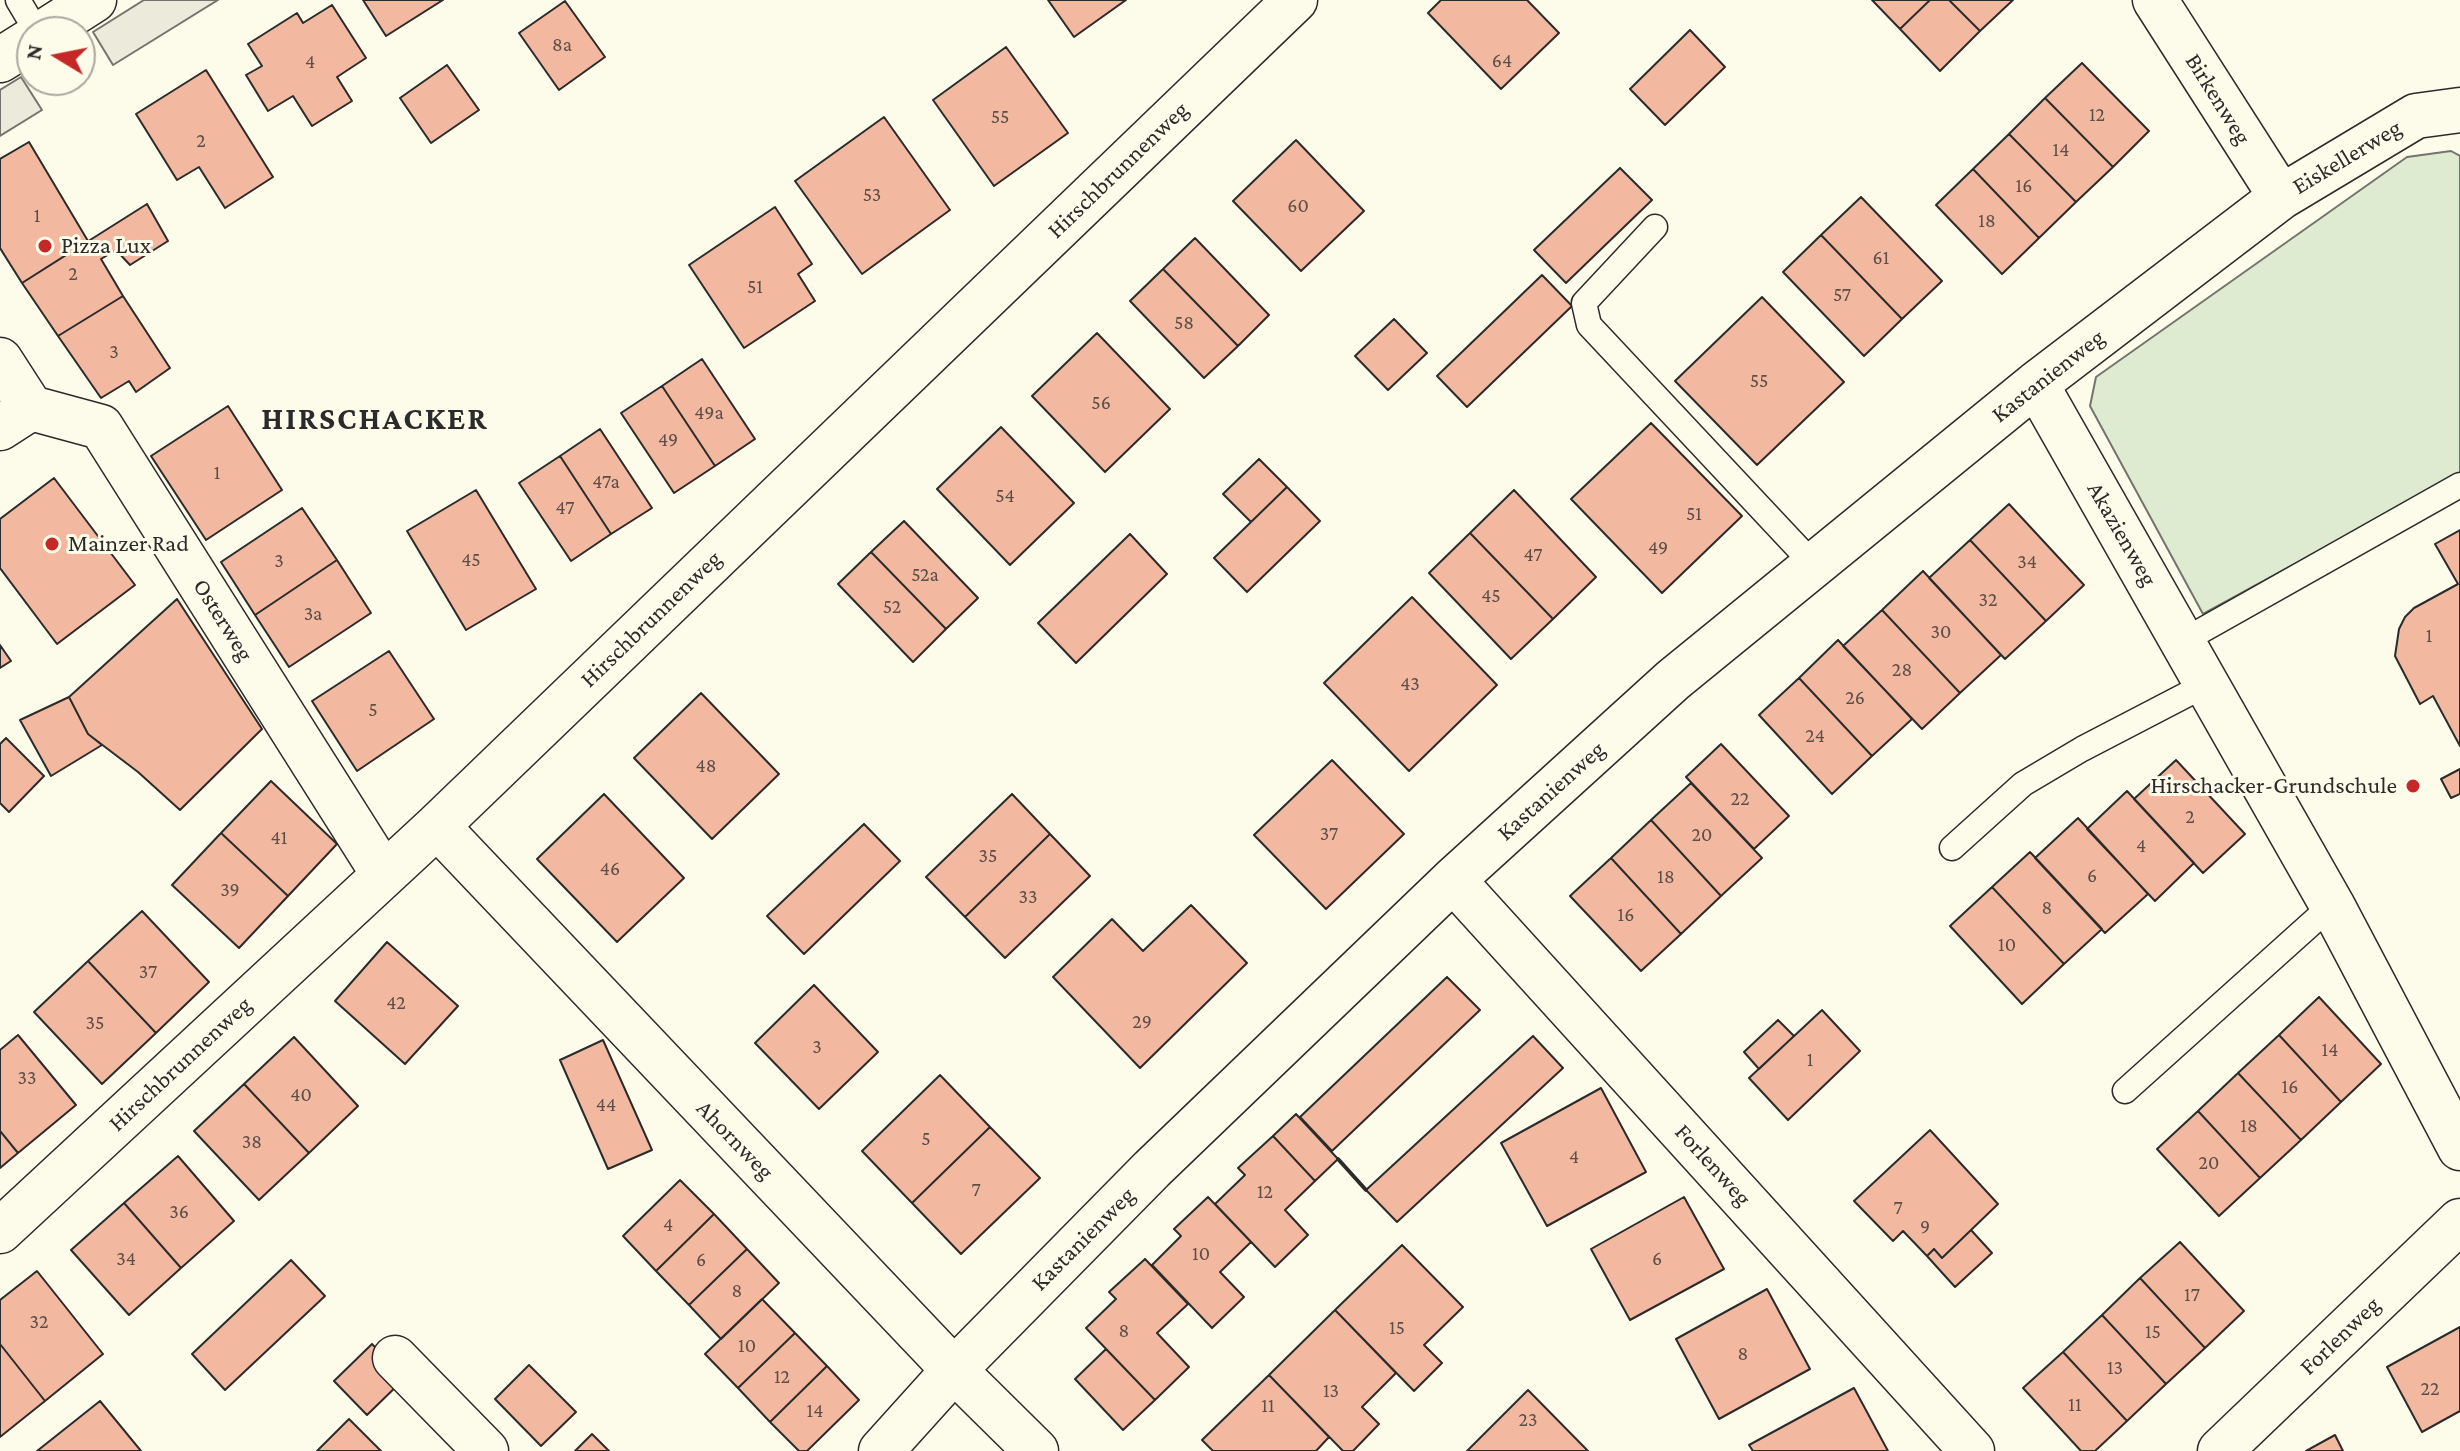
<!DOCTYPE html>
<style>
body{margin:0}
#map{position:relative;width:2460px;height:1451px;overflow:hidden;background:#fdfbea;font-family:"Crimson Pro",serif}
canvas{display:block}
.north{position:absolute;left:16px;top:16px;width:80px;height:80px;box-sizing:border-box;background:#fdfbea;border:2px solid #a9a89e;border-radius:50%;rotate:280deg;font-size:22px;font-weight:700;line-height:32px;text-align:center;color:#2b2b2b}
.north::after{content:'';display:block;margin:auto;width:28px;height:36px;background:#c62828;clip-path:polygon(50% 0,100% 100%,50% 72%,0 100%)}
</style>
<div id="map">
<canvas width="2460" height="1451"></canvas>
<div class="north">N</div>
</div>
<script>
const ctx = document.querySelector('canvas').getContext('2d');
ctx.lineJoin = 'round';
function fillPath(path, color) { ctx.fillStyle = color; ctx.fill(path, 'evenodd'); }
const shape = rows => new Path2D(rows.map(r => 'M' + r).join(''));
function strokePath(path, color, width, dash) { ctx.strokeStyle = color; ctx.lineWidth = width; ctx.lineCap = dash ? 'butt' : 'round'; ctx.setLineDash(dash || []); ctx.stroke(path); }
function write(font, color, halo, rows, align = 'center') {
  ctx.font = font + ' "Crimson Pro",serif'; ctx.lineWidth = 6; ctx.setLineDash([]); ctx.textBaseline = 'middle'; ctx.strokeStyle = halo; ctx.fillStyle = color; for (const [text, x, y, turn = 0] of rows) {
    ctx.save(); ctx.translate(x, y); ctx.rotate((+turn || 0) * Math.PI / 180); ctx.textAlign = isNaN(turn) ? turn : align; if (halo) ctx.strokeText(text, 0, 0); ctx.fillText(text, 0, 0); ctx.restore();
  }
}
const green = shape([
 [2451,151,2460,156,2460,474,2203,614,2090,406,2096,377,2407,157,2451,151]
]);
fillPath(green, '#deebd1');
strokePath(green, '#74746e', 2);
const parking = shape([
 [144,0,218,0,113,65,93,32,144,0],
 [21,77,42,110,0,136,0,90,21,77]
]);
fillPath(parking, '#eceadb');
strokePath(parking, '#74746e', 2);
const building = shape([
 [363,0,443,0,386,36,363,0],
 [1048,0,1126,0,1074,37,1048,0],
 [1441,0,1527,0,1559,33,1501,89,1428,13,1441,0],
 [1872,0,1930,0,1900,29,1872,0],
 [1930,0,1949,0,1980,31,1940,71,1900,29,1930,0],
 [1949,0,2013,0,1980,31,1949,0],
 [565,1,605,57,559,90,519,33,565,1],
 [332,5,366,58,337,77,352,101,312,126,293,96,268,111,246,75,262,66,248,44,297,13,303,23,332,5],
 [1690,30,1725,67,1665,125,1630,89,1690,30],
 [1006,47,1068,133,994,186,933,100,1006,47],
 [2082,63,2149,131,2113,167,2045,98,2082,63],
 [447,65,479,110,431,143,400,98,447,65],
 [206,70,273,177,225,208,199,167,177,180,136,114,206,70],
 [2045,98,2113,167,2076,202,2009,134,2045,98],
 [884,117,950,210,862,274,795,181,884,117],
 [2009,134,2076,202,2039,238,1973,169,2009,134],
 [1296,140,1364,211,1301,271,1233,201,1296,140],
 [29,142,88,241,22,283,0,248,0,159,29,142],
 [1620,168,1652,200,1566,283,1534,250,1620,168],
 [1973,169,2039,238,2002,274,1936,205,1973,169],
 [1861,197,1942,281,1902,319,1821,235,1861,197],
 [147,204,168,241,130,265,116,250,101,259,123,296,58,336,22,283,147,204],
 [775,207,812,264,798,274,815,301,744,348,689,265,775,207],
 [1821,235,1902,319,1864,356,1783,272,1821,235],
 [1195,238,1269,315,1238,346,1163,269,1195,238],
 [1163,269,1238,346,1204,378,1130,301,1163,269],
 [1542,275,1572,306,1467,407,1437,376,1542,275],
 [123,296,170,368,136,392,129,381,101,398,58,336,123,296],
 [1762,297,1844,382,1757,465,1675,381,1762,297],
 [1394,319,1427,353,1388,390,1355,356,1394,319],
 [1097,333,1170,409,1105,472,1032,396,1097,333],
 [702,359,755,439,715,466,662,386,702,359],
 [662,386,715,466,674,493,621,413,662,386],
 [228,406,282,490,206,540,151,456,228,406],
 [1651,423,1742,516,1662,593,1571,499,1651,423],
 [1001,427,1074,503,1010,565,937,489,1001,427],
 [600,429,652,508,611,534,560,456,600,429],
 [560,456,611,534,571,561,519,483,560,456],
 [1259,459,1287,487,1251,522,1223,494,1259,459],
 [54,478,135,585,57,644,0,568,0,519,54,478],
 [1287,487,1320,521,1247,592,1214,558,1287,487],
 [476,490,536,589,466,630,407,531,476,490],
 [1514,490,1596,577,1553,619,1470,533,1514,490],
 [2009,504,2084,585,2046,621,1970,540,2009,504],
 [302,508,337,560,255,615,221,562,302,508],
 [904,521,978,598,946,629,871,552,904,521],
 [2460,530,2460,746,2433,696,2420,704,2395,656,2399,629,2405,617,2414,608,2458,584,2435,544,2460,530],
 [1470,533,1553,619,1511,659,1429,573,1470,533],
 [1130,534,1167,574,1076,663,1038,623,1130,534],
 [1970,540,2046,621,2005,659,1929,578,1970,540],
 [871,552,946,629,913,662,838,584,871,552],
 [337,560,371,613,289,667,255,615,337,560],
 [1923,571,2001,655,1960,693,1882,610,1923,571],
 [1412,597,1497,685,1409,771,1324,683,1412,597],
 [177,599,262,729,180,810,138,772,88,734,69,697,177,599],
 [1882,610,1960,693,1922,729,1843,646,1882,610],
 [1838,640,1912,719,1872,756,1799,678,1838,640],
 [0,645,11,661,0,668,0,645],
 [389,651,434,719,357,771,312,701,389,651],
 [1799,678,1872,756,1832,794,1759,715,1799,678],
 [701,693,779,774,712,839,634,758,701,693],
 [69,697,88,734,102,745,51,776,20,720,69,697],
 [6,738,44,776,9,812,0,803,0,744,6,738],
 [1721,744,1789,816,1754,849,1686,777,1721,744],
 [1332,760,1404,834,1326,909,1254,835,1332,760],
 [2176,760,2245,834,2203,873,2134,799,2176,760],
 [2460,769,2460,794,2451,798,2441,779,2460,769],
 [271,781,337,844,288,896,221,833,271,781],
 [1691,783,1762,858,1721,896,1651,820,1691,783],
 [2127,791,2194,863,2155,901,2087,829,2127,791],
 [604,794,684,878,617,942,537,859,604,794],
 [1012,794,1050,834,965,917,926,877,1012,794],
 [2078,818,2148,894,2105,933,2035,858,2078,818],
 [1651,820,1721,896,1681,934,1611,858,1651,820],
 [864,824,900,861,804,954,767,916,864,824],
 [221,833,288,896,239,948,172,885,221,833],
 [1050,834,1090,876,1005,958,965,917,1050,834],
 [2030,852,2102,929,2064,964,1992,887,2030,852],
 [1611,858,1681,934,1641,971,1570,896,1611,858],
 [1992,887,2064,964,2022,1004,1950,926,1992,887],
 [1191,905,1247,963,1140,1068,1053,977,1112,919,1143,951,1191,905],
 [142,911,209,982,156,1033,88,961,142,911],
 [387,942,458,1006,405,1064,335,1001,387,942],
 [88,961,156,1033,102,1084,34,1012,88,961],
 [1447,977,1480,1010,1332,1151,1300,1117,1447,977],
 [814,985,878,1052,819,1109,755,1043,814,985],
 [2319,997,2381,1064,2341,1102,2279,1035,2319,997],
 [1822,1010,1860,1051,1788,1120,1749,1078,1822,1010],
 [1778,1020,1794,1036,1759,1069,1744,1052,1778,1020],
 [18,1035,76,1105,18,1153,0,1131,0,1050,18,1035],
 [2279,1035,2341,1102,2301,1140,2238,1073,2279,1035],
 [1533,1036,1563,1068,1397,1222,1366,1190,1533,1036],
 [294,1037,358,1106,309,1153,244,1084,294,1037],
 [603,1040,652,1150,608,1169,560,1060,603,1040],
 [2238,1073,2301,1140,2260,1178,2198,1111,2238,1073],
 [940,1075,990,1127,912,1203,862,1151,940,1075],
 [244,1084,309,1153,259,1200,194,1131,244,1084],
 [1601,1088,1646,1172,1547,1226,1501,1143,1601,1088],
 [2198,1111,2260,1178,2219,1216,2157,1149,2198,1111],
 [1296,1114,1338,1159,1315,1181,1273,1136,1296,1114],
 [990,1127,1040,1178,961,1254,912,1203,990,1127],
 [1930,1130,1998,1204,1942,1258,1934,1249,1927,1256,1903,1231,1893,1241,1854,1201,1930,1130],
 [0,1131,18,1153,0,1168,0,1131],
 [1273,1136,1315,1181,1285,1210,1308,1235,1275,1267,1215,1204,1245,1175,1238,1168,1273,1136],
 [178,1156,234,1221,181,1268,124,1203,178,1156],
 [680,1180,714,1214,656,1271,623,1236,680,1180],
 [1208,1197,1251,1242,1220,1272,1244,1297,1212,1328,1152,1265,1181,1236,1174,1229,1208,1197],
 [1684,1197,1724,1269,1630,1320,1591,1249,1684,1197],
 [124,1203,181,1268,129,1315,71,1250,124,1203],
 [714,1214,747,1249,689,1305,656,1271,714,1214],
 [1971,1230,1992,1253,1955,1287,1927,1256,1934,1249,1942,1258,1971,1230],
 [2180,1242,2244,1311,2205,1348,2140,1278,2180,1242],
 [1402,1245,1463,1307,1424,1345,1442,1363,1414,1391,1335,1310,1402,1245],
 [747,1249,779,1283,721,1339,689,1305,747,1249],
 [1145,1259,1188,1304,1157,1333,1189,1367,1155,1400,1086,1328,1116,1299,1109,1292,1145,1259],
 [291,1260,325,1296,225,1390,192,1354,291,1260],
 [37,1271,103,1354,45,1401,0,1344,0,1300,37,1271],
 [2140,1278,2205,1348,2166,1384,2102,1315,2140,1278],
 [1767,1289,1810,1369,1719,1419,1676,1339,1767,1289],
 [762,1299,795,1333,738,1388,705,1354,762,1299],
 [1335,1310,1396,1373,1362,1407,1379,1424,1353,1451,1343,1451,1269,1375,1335,1310],
 [2102,1315,2166,1384,2127,1421,2063,1352,2102,1315],
 [2460,1327,2460,1411,2422,1432,2387,1367,2460,1327],
 [795,1333,827,1366,770,1422,738,1388,795,1333],
 [0,1344,45,1401,0,1437,0,1344],
 [372,1344,405,1378,367,1415,334,1381,372,1344],
 [1106,1349,1155,1400,1123,1430,1075,1379,1106,1349],
 [2063,1352,2127,1421,2095,1451,2081,1451,2023,1388,2063,1352],
 [529,1365,576,1412,541,1446,495,1399,529,1365],
 [827,1366,859,1400,807,1451,799,1451,770,1422,827,1366],
 [1269,1375,1329,1437,1316,1451,1213,1451,1202,1440,1269,1375],
 [1854,1388,1888,1451,1753,1451,1749,1445,1854,1388],
 [1528,1390,1588,1451,1467,1451,1528,1390],
 [100,1401,141,1451,37,1451,100,1401],
 [349,1419,381,1451,317,1451,349,1419],
 [592,1434,609,1451,575,1451,592,1434],
 [2335,1435,2343,1451,2306,1451,2335,1435]
]);
fillPath(building, '#f2b8a0');
strokePath(building, '#2b2b2b', 2);
const lane = shape([
 [18,0,37,32],
 [1655,227,1584,303,1589,325,1814,565],
 [2183,641,2460,485],
 [1952,848,2023,784,2082,749,2207,684],
 [2125,1091,2332,905]
]);
const street = shape([
 [2155,0,2281,197],
 [44,32,94,0],
 [0,60,32,40],
 [0,360,31,408],
 [2036,384,2332,905,2460,1148],
 [31,408,101,427,384,875],
 [0,428,31,408],
 [437,826,954,1370,1036,1451],
 [1453,880,1972,1451],
 [0,1231,437,826,1295,0],
 [395,1358,486,1451],
 [881,1451,954,1370,1152,1169,1453,880,1673,680,2036,384,2281,197,2416,116,2460,110],
 [2220,1451,2460,1221]
]);
strokePath(lane, '#2b2b2b', 27);
strokePath(street, '#2b2b2b', 47);
strokePath(lane, '#fdfbea', 24);
strokePath(street, '#fdfbea', 44);
strokePath(shape([
 [1338,1159,1366,1190]
]), '#2b2b2b', 4);
for (const [x, y, r, color] of [
 [45,246,8,"#c62828"],
 [52,544,8,"#c62828"],
 [2413,786,8,"#c62828"]
]) { const dot = new Path2D(); dot.arc(x, y, r, 0, 2 * Math.PI); ctx.fillStyle = color; ctx.fill(dot); strokePath(dot, '#fdfbea', 3); }
write('20px', '#5d4e48', null, [
 ["8a",562,45],
 ["64",1502,61],
 ["4",310,62],
 ["12",2097,115],
 ["55",1000,117],
 ["2",201,141],
 ["14",2061,150],
 ["16",2024,186],
 ["53",872,195],
 ["60",1298,206],
 ["1",37,216],
 ["18",1987,221],
 ["61",1881,258],
 ["2",73,274],
 ["51",755,287],
 ["57",1842,295],
 ["58",1184,323],
 ["3",114,352],
 ["55",1759,381],
 ["56",1101,403],
 ["49a",709,413],
 ["49",668,440],
 ["1",217,473],
 ["47a",606,482],
 ["54",1005,496],
 ["47",565,508],
 ["51",1694,514],
 ["49",1658,548],
 ["47",1533,555],
 ["45",471,560],
 ["3",279,561],
 ["34",2027,562],
 ["52a",925,575],
 ["45",1491,596],
 ["32",1988,600],
 ["52",892,607],
 ["3a",313,614],
 ["30",1941,632],
 ["1",2429,636],
 ["28",1902,670],
 ["43",1410,684],
 ["26",1855,698],
 ["5",373,710],
 ["24",1815,736],
 ["48",706,766],
 ["22",1740,799],
 ["2",2190,817],
 ["37",1329,834],
 ["20",1702,835],
 ["41",279,838],
 ["4",2141,846],
 ["35",988,856],
 ["46",610,869],
 ["6",2092,876],
 ["18",1666,877],
 ["39",230,890],
 ["33",1028,897],
 ["8",2047,908],
 ["16",1626,915],
 ["10",2007,945],
 ["37",148,972],
 ["42",396,1003],
 ["29",1142,1022],
 ["35",95,1023],
 ["3",817,1047],
 ["14",2330,1050],
 ["1",1810,1060],
 ["33",27,1078],
 ["16",2290,1087],
 ["40",301,1095],
 ["44",606,1105],
 ["18",2249,1126],
 ["5",926,1139],
 ["38",252,1142],
 ["4",1574,1157],
 ["20",2209,1163],
 ["7",976,1190],
 ["12",1265,1192],
 ["7",1898,1208],
 ["36",179,1212],
 ["4",668,1225],
 ["9",1925,1227],
 ["10",1201,1254],
 ["34",126,1259],
 ["6",1657,1259],
 ["6",701,1260],
 ["8",737,1291],
 ["17",2192,1295],
 ["32",39,1322],
 ["15",1397,1328],
 ["8",1124,1331],
 ["15",2153,1332],
 ["10",747,1346],
 ["8",1743,1354],
 ["13",2115,1368],
 ["12",782,1377],
 ["22",2430,1389],
 ["13",1331,1391],
 ["11",2075,1405],
 ["11",1268,1406],
 ["14",815,1411],
 ["23",1528,1420]
]);
write('24px', '#2b2b2b', '#fdfbea', [
 ["Birkenweg",2218,99,58],
 ["Eiskellerweg",2347,157,-31],
 ["Hirschbrunnenweg",1118,170,-44],
 ["Kastanienweg",2048,376,-38],
 ["Akazienweg",2122,534,60],
 ["Hirschbrunnenweg",651,619,-44],
 ["Osterweg",223,620,58],
 ["Kastanienweg",1551,791,-42],
 ["Hirschbrunnenweg",180,1064,-43],
 ["Ahornweg",735,1140,46],
 ["Forlenweg",1713,1165,48],
 ["Kastanienweg",1083,1239,-45],
 ["Forlenweg",2340,1336,-44]
]);
write('24px', '#2b2b2b', '#fdfbea', [
 ["Pizza Lux",61,246],
 ["Mainzer Rad",68,544],
 ["Hirschacker-Grundschule",2397,786,"right"]
], 'left');
ctx.letterSpacing = '2px';
write('bold 32px', '#2b2b2b', '#fdfbea', [
 ["HIRSCHACKER",375,419]
]);
ctx.letterSpacing = '0px';
</script>
